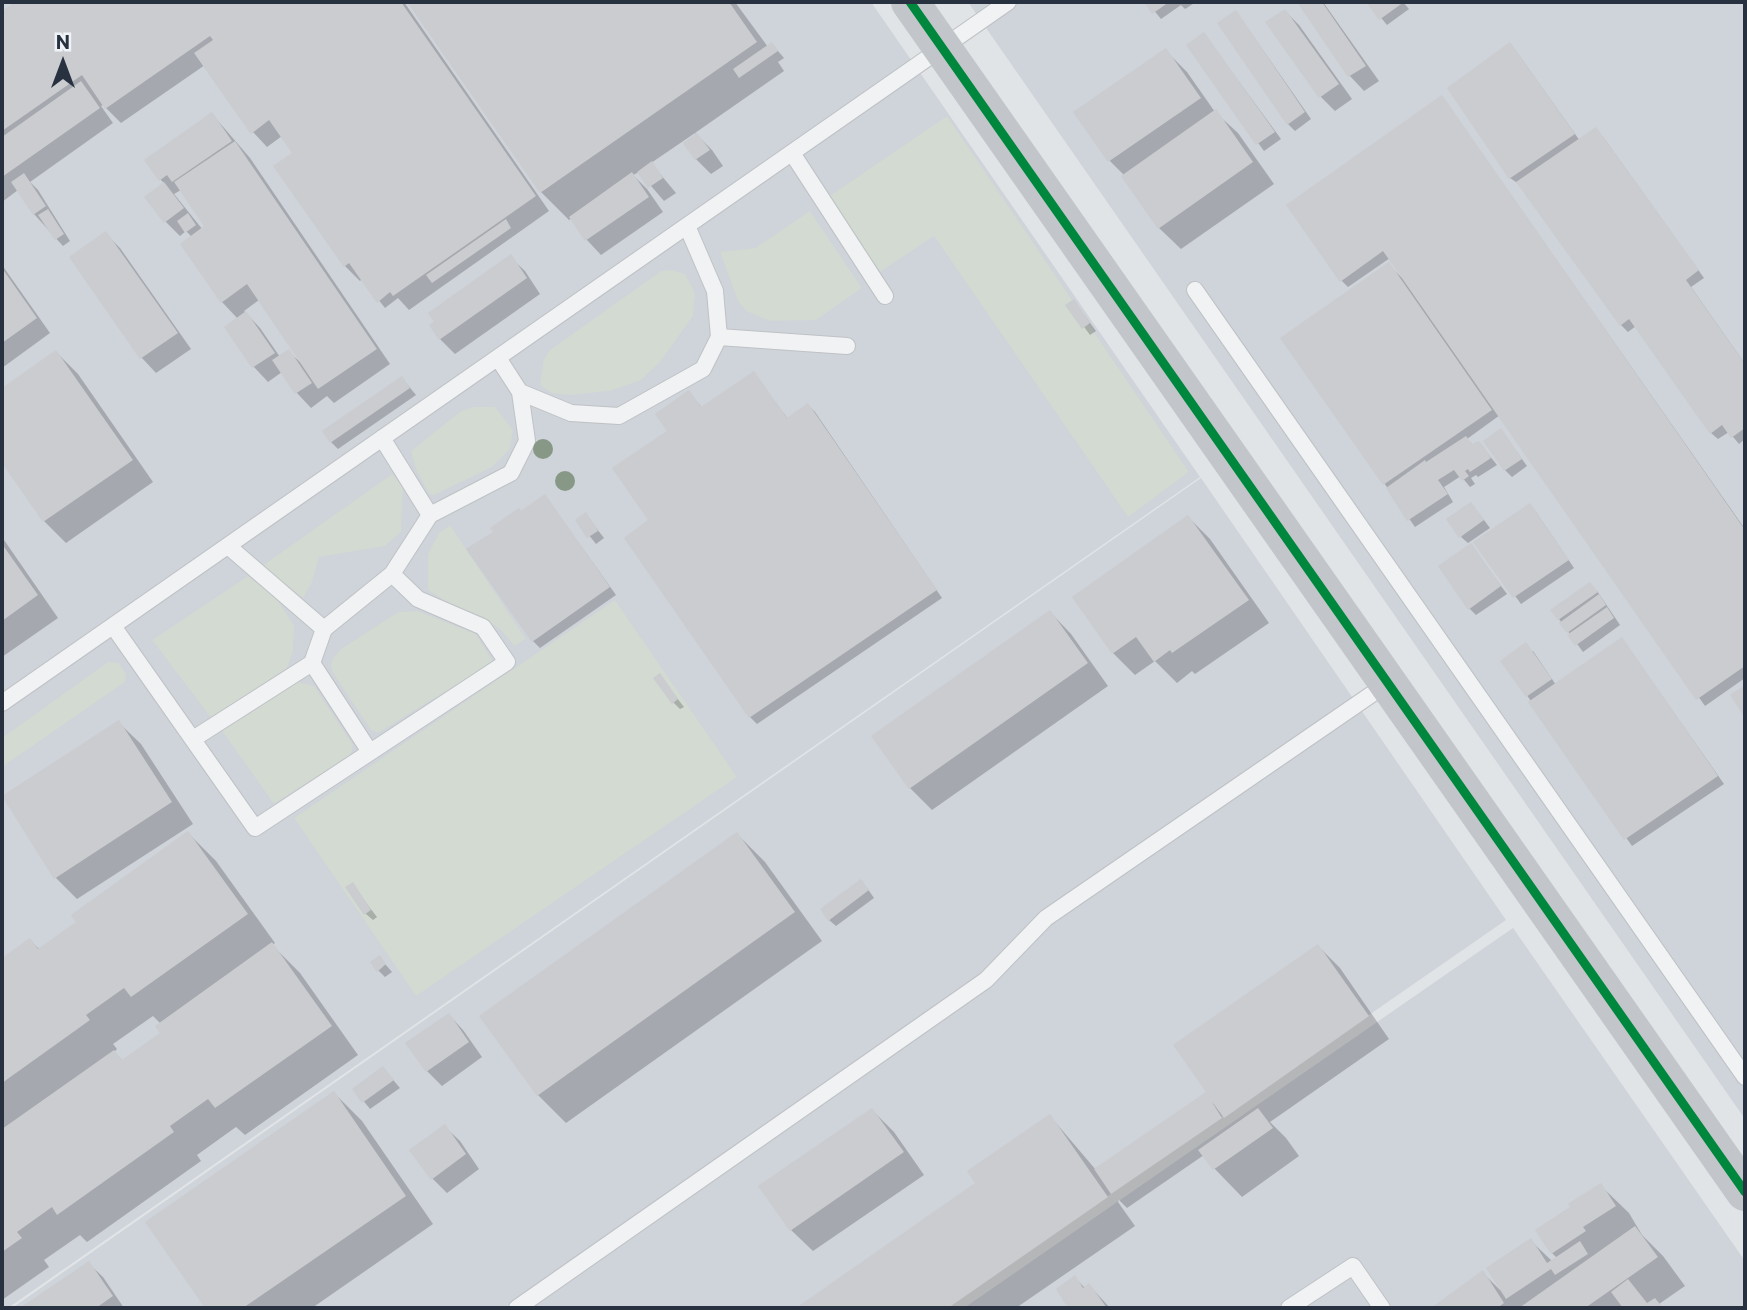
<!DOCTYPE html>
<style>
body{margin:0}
#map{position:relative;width:1747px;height:1310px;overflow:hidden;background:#e1e4e7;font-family:Commissioner,sans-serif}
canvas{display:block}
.frame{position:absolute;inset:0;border:4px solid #283140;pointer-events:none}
.north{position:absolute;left:28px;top:28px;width:70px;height:70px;-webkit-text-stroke:5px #eff2f6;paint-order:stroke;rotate:0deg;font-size:19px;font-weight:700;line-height:28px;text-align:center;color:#283140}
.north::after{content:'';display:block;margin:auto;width:24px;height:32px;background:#283140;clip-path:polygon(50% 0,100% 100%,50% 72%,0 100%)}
</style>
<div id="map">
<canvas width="1747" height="1310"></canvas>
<div class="frame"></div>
<div class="north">N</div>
</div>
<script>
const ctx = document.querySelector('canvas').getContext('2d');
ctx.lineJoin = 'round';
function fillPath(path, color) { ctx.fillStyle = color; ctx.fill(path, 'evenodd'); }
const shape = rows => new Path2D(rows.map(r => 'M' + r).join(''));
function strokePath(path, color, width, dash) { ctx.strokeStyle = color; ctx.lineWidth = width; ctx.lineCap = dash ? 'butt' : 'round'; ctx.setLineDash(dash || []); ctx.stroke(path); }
fillPath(shape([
 [2,2,871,2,1200,477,8,1308,2,1308],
 [968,2,1745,2,1745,1119],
 [1201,478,1506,920,946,1308,12,1308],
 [1513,928,1745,1261,1745,1308,964,1308]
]), '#cfd3da');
fillPath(shape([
 [947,116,1189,472,1128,517,934,236,880,272,828,197],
 [810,211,862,288,816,320,770,321,746,311,738,301,720,252,755,248],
 [673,270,685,274,695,293,693,316,660,362,641,380,610,391,569,395,551,393,540,385,544,359,550,350,661,271],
 [474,407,495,407,513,430,510,449,492,467,434,495,429,494,416,469,411,451,461,411],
 [392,474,403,486,401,532,385,546,319,557,312,582,303,598,262,566],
 [450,525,526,639,514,646,501,630,483,617,447,602,428,590,428,554,439,533],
 [248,576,276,598,294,625,293,651,287,668,211,718,152,640],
 [615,600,737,777,416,996,294,818],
 [417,611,476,634,493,662,378,733,371,730,333,673,331,665,333,658,341,649,398,612],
 [108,662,119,663,126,674,125,682,2,767,2,738],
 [298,682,314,686,353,745,351,754,274,804,222,731]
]), '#d2dad2');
fillPath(shape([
 [18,2,404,2,549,211,409,310,398,298,385,308,362,279,360,281,345,266,275,167,295,153,282,136,267,147,253,132,205,65,121,123,103,105,101,106,113,123,30,182,38,190,70,241,63,246,34,214,18,190,2,202,2,13],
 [410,2,735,2,768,47,772,44,784,58,778,62,784,71,695,133,712,150,723,166,711,174,696,159,696,136,695,133,651,163,676,193,664,201,639,172,633,175,647,189,663,212,601,255,587,240,572,218,569,220,541,192],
 [1147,2,1196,2,1185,9,1181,5,1161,19],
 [1299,2,1323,2,1379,81,1364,91,1350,76],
 [1368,2,1403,2,1409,9,1387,25],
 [1285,11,1299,25,1352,99,1335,111,1321,97],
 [1242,20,1311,119,1295,131,1288,124],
 [1204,34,1281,139,1264,151,1188,46],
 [1165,50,1187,72,1215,112,1238,133,1274,184,1181,249,1159,228,1125,176,1110,161,1076,112],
 [1516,51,1580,141,1603,137,1704,278,1691,287,1745,364,1745,439,1739,444,1729,432,1718,439,1711,433,1636,326,1628,332,1621,325,1519,184,1510,178],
 [1442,97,1745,529,1745,678,1705,706,1500,415,1467,439,1474,446,1481,445,1497,465,1478,477,1476,475,1471,478,1475,484,1470,487,1461,476,1444,487,1453,502,1415,527,1283,339,1389,265,1401,277,1402,276,1390,258,1348,287,1341,280],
 [212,114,250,158,390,364,334,403,327,396,311,408,297,393,282,372,268,382,254,367,226,327,238,319,222,302,192,237,186,231,180,236,166,222,165,184,160,179],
 [181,190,207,227,203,230,174,194],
 [259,300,301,361,300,362,288,351,280,357,260,328,244,311],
 [106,234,120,248,191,349,156,373,142,358,72,258],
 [510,257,525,271,540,294,455,354,440,339,431,325],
 [2,265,50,333,2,368],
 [1074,301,1096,331,1090,335,1068,305],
 [56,352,78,374,153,482,66,543,44,521,2,460,2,390],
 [754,374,788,419,808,405,815,412,942,598,757,724,750,717,651,521,669,431,689,392,702,408],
 [402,378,416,395,338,449,331,442],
 [1501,430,1527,466,1512,477,1505,470],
 [545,496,616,595,540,648,533,641,522,513],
 [1477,511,1490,528,1468,543,1461,537],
 [1536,512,1574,568,1521,604,1476,542],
 [586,515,604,538,596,544,577,520],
 [1188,517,1210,539,1269,623,1195,674,1192,671,1177,683,1155,661,1135,675,1113,653],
 [2,537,58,618,2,657],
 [1471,546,1507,594,1476,615,1469,608],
 [1597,591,1620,625,1583,652,1559,619],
 [1050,612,1071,634,1108,686,932,810,910,788],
 [1622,639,1724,784,1632,846,1503,661,1533,651,1556,685],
 [659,675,684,707,680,709,673,702],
 [119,723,141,744,193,824,77,899,56,878],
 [188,833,216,861,275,943,272,945,300,973,358,1055,245,1135,236,1127,197,1155,201,1161,87,1242,80,1235,44,1260,49,1267,2,1300,2,1146,7,1143,2,1136,2,960,30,940,40,950,79,922],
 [153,1016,161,1024,162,1034,123,1061,114,1052,117,1049,113,1044],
 [737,834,765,862,822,941,566,1123,538,1095],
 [352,885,377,917,373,920,366,914],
 [867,888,874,898,836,926,829,920],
 [1318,946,1340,968,1389,1039,1270,1122,1286,1138,1299,1156,1242,1197,1214,1168,1204,1155,1127,1208,1119,1200,1118,1202,1135,1226,1016,1308,798,1308,978,1183,1050,1116,1096,1170,1205,1095,1214,1104],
 [380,958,392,972,385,977,378,970],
 [449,1015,463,1030,482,1057,442,1086,427,1071,408,1044],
 [383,1068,400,1088,370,1109,354,1089],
 [334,1093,362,1121,433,1224,312,1308,207,1308,147,1222],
 [872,1110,894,1132,924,1175,813,1251,791,1230],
 [445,1127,460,1141,479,1169,447,1193,432,1178],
 [1600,1185,1629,1213,1642,1235,1663,1256,1685,1286,1659,1304,1663,1308,1434,1308,1483,1273,1500,1290,1531,1241,1552,1261,1557,1258,1552,1253,1573,1208],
 [88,1263,103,1277,124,1308,23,1308],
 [1075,1278,1085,1288,1089,1285,1110,1308,1071,1308,1058,1290]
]), '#0003');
fillPath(shape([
 [15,2,401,2,536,196,393,296,390,292,377,303,349,263,344,267,273,166,292,153,269,120,251,134,194,53,213,40,210,36,105,109,82,75,2,131,2,11],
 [407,2,729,2,757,42,540,193],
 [1144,2,1169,2,1152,14],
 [1297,2,1322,2,1366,66,1348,77],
 [1366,2,1404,2,1379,20],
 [1285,9,1339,84,1319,98,1265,22],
 [1236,10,1305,112,1287,125,1217,23],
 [1204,32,1275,132,1256,145,1186,45],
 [772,42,778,51,739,78,733,69],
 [1510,42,1575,134,1509,179,1447,88],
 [1166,48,1201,98,1108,162,1073,112],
 [81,81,100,108,2,177,2,137],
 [1442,95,1745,530,1745,666,1696,700,1383,251,1340,282,1286,205],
 [1216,109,1253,162,1158,229,1121,176],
 [212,112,232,141,172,182,167,175,159,181,144,160],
 [1596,127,1699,270,1686,280,1745,364,1745,428,1731,438,1722,425,1710,434,1629,319,1620,326,1516,182],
 [697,133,710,150,695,160,683,143],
 [235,141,377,349,318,389,247,284,221,303,180,244,204,226,174,182],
 [652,161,663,178,648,188,637,172],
 [632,172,649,197,585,241,569,217],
 [24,173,46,206,33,215,11,182],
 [164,182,184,208,164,223,144,197],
 [48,209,64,234,55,240,38,215],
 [188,213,196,225,185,233,177,221],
 [506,219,511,228,432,283,426,275],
 [106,231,178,333,140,359,69,257],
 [511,254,527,278,439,340,429,325,434,322,428,313],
 [1389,262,1492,410,1383,485,1280,338],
 [2,268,37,318,2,343],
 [1074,299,1090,323,1082,329,1065,305],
 [246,311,275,353,252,368,224,327],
 [289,349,312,383,295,394,272,360],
 [56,350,133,460,43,522,2,463,2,388],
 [754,371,787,418,808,403,937,590,749,718,624,538,648,520,612,468,667,431,655,414,689,390,701,407],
 [402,376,410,388,330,443,322,431],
 [1501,428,1522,459,1504,471,1483,441],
 [1466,436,1472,444,1478,441,1482,444,1491,458,1470,472,1468,469,1465,471,1469,476,1462,481,1454,470,1438,480,1448,494,1407,521,1386,488,1425,460,1426,462],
 [545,494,610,587,532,642,466,549,493,532,490,528,519,508,521,511],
 [1471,502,1484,520,1459,538,1446,519],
 [1530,503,1569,560,1513,598,1473,542],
 [586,512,598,531,587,538,575,520],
 [1188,515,1249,600,1172,653,1170,650,1154,662,1136,637,1112,654,1072,597],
 [1471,543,1501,586,1468,610,1438,566],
 [2,544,38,595,2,621],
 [1590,582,1598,592,1558,620,1550,610],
 [1599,594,1606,605,1567,633,1559,623],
 [1607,607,1614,618,1575,646,1567,635],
 [1050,610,1088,663,909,789,871,736],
 [1622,637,1718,776,1624,840,1528,702],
 [1526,642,1552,679,1526,697,1500,661],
 [660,673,678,699,672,704,653,678],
 [1745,685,1745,718,1730,695],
 [119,720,172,802,54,879,2,796],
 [188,831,248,914,131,997,124,988,86,1015,90,1020,2,1083,2,958,30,938,38,949,76,922,71,915],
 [737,832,795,912,537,1096,479,1016],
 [861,879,869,890,828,921,820,909],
 [353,882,371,910,364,915,345,887],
 [272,942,332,1026,215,1108,208,1099,170,1126,174,1132,57,1215,52,1207,17,1232,22,1238,2,1252,2,1144,4,1142,2,1129,114,1050,122,1060,160,1033,155,1026],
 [1318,944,1369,1016,1224,1118,1210,1099,1222,1118,1111,1194,1094,1169,1206,1092,1173,1045],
 [380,955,386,964,377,972,370,962],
 [449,1013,469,1042,426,1072,405,1043],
 [383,1066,394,1080,362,1103,352,1089],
 [334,1091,406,1196,243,1308,205,1308,145,1222],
 [872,1108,904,1152,790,1231,758,1186],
 [1258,1108,1273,1128,1213,1170,1198,1150],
 [1050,1114,1108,1197,948,1308,796,1308,975,1183,967,1171],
 [445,1124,466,1154,431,1180,409,1150],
 [1601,1183,1616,1206,1583,1227,1586,1231,1551,1254,1535,1230,1570,1207,1568,1204],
 [1635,1226,1658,1257,1585,1308,1519,1308],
 [1531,1238,1547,1263,1580,1241,1588,1254,1555,1275,1551,1269,1506,1299,1486,1268],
 [89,1261,113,1296,96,1308,20,1308],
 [1483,1270,1504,1303,1497,1308,1431,1308],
 [1075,1275,1083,1288,1089,1283,1107,1308,1068,1308,1056,1289],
 [1628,1279,1647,1303,1655,1298,1663,1308,1623,1308,1611,1292]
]), '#cacccf');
const lane = shape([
 [792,153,885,296],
 [1195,290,1745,1077],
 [719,337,847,346],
 [498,358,520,392,571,413,619,416,703,369,719,337,715,291,687,226],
 [382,438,430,515],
 [228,546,324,629],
 [113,626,255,828,507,662,483,627,418,599,392,574],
 [312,663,370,752],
 [2,703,1008,2],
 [193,739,312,663,324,629,392,574,430,515,511,473,527,441,520,392],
 [517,1308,986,980,1046,918,1388,683],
 [1289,1308,1353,1266,1382,1308]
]);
strokePath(lane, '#bfc2c5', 18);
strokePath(lane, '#f1f2f3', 16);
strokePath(shape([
 [910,2,1745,1192]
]), '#c2c5c9', 38);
strokePath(shape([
 [910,2,1745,1192]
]), '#00873e', 9);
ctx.fillStyle = '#879986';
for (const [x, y] of [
 [543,449],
 [565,481]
]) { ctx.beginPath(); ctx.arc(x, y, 10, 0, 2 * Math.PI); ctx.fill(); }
</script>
